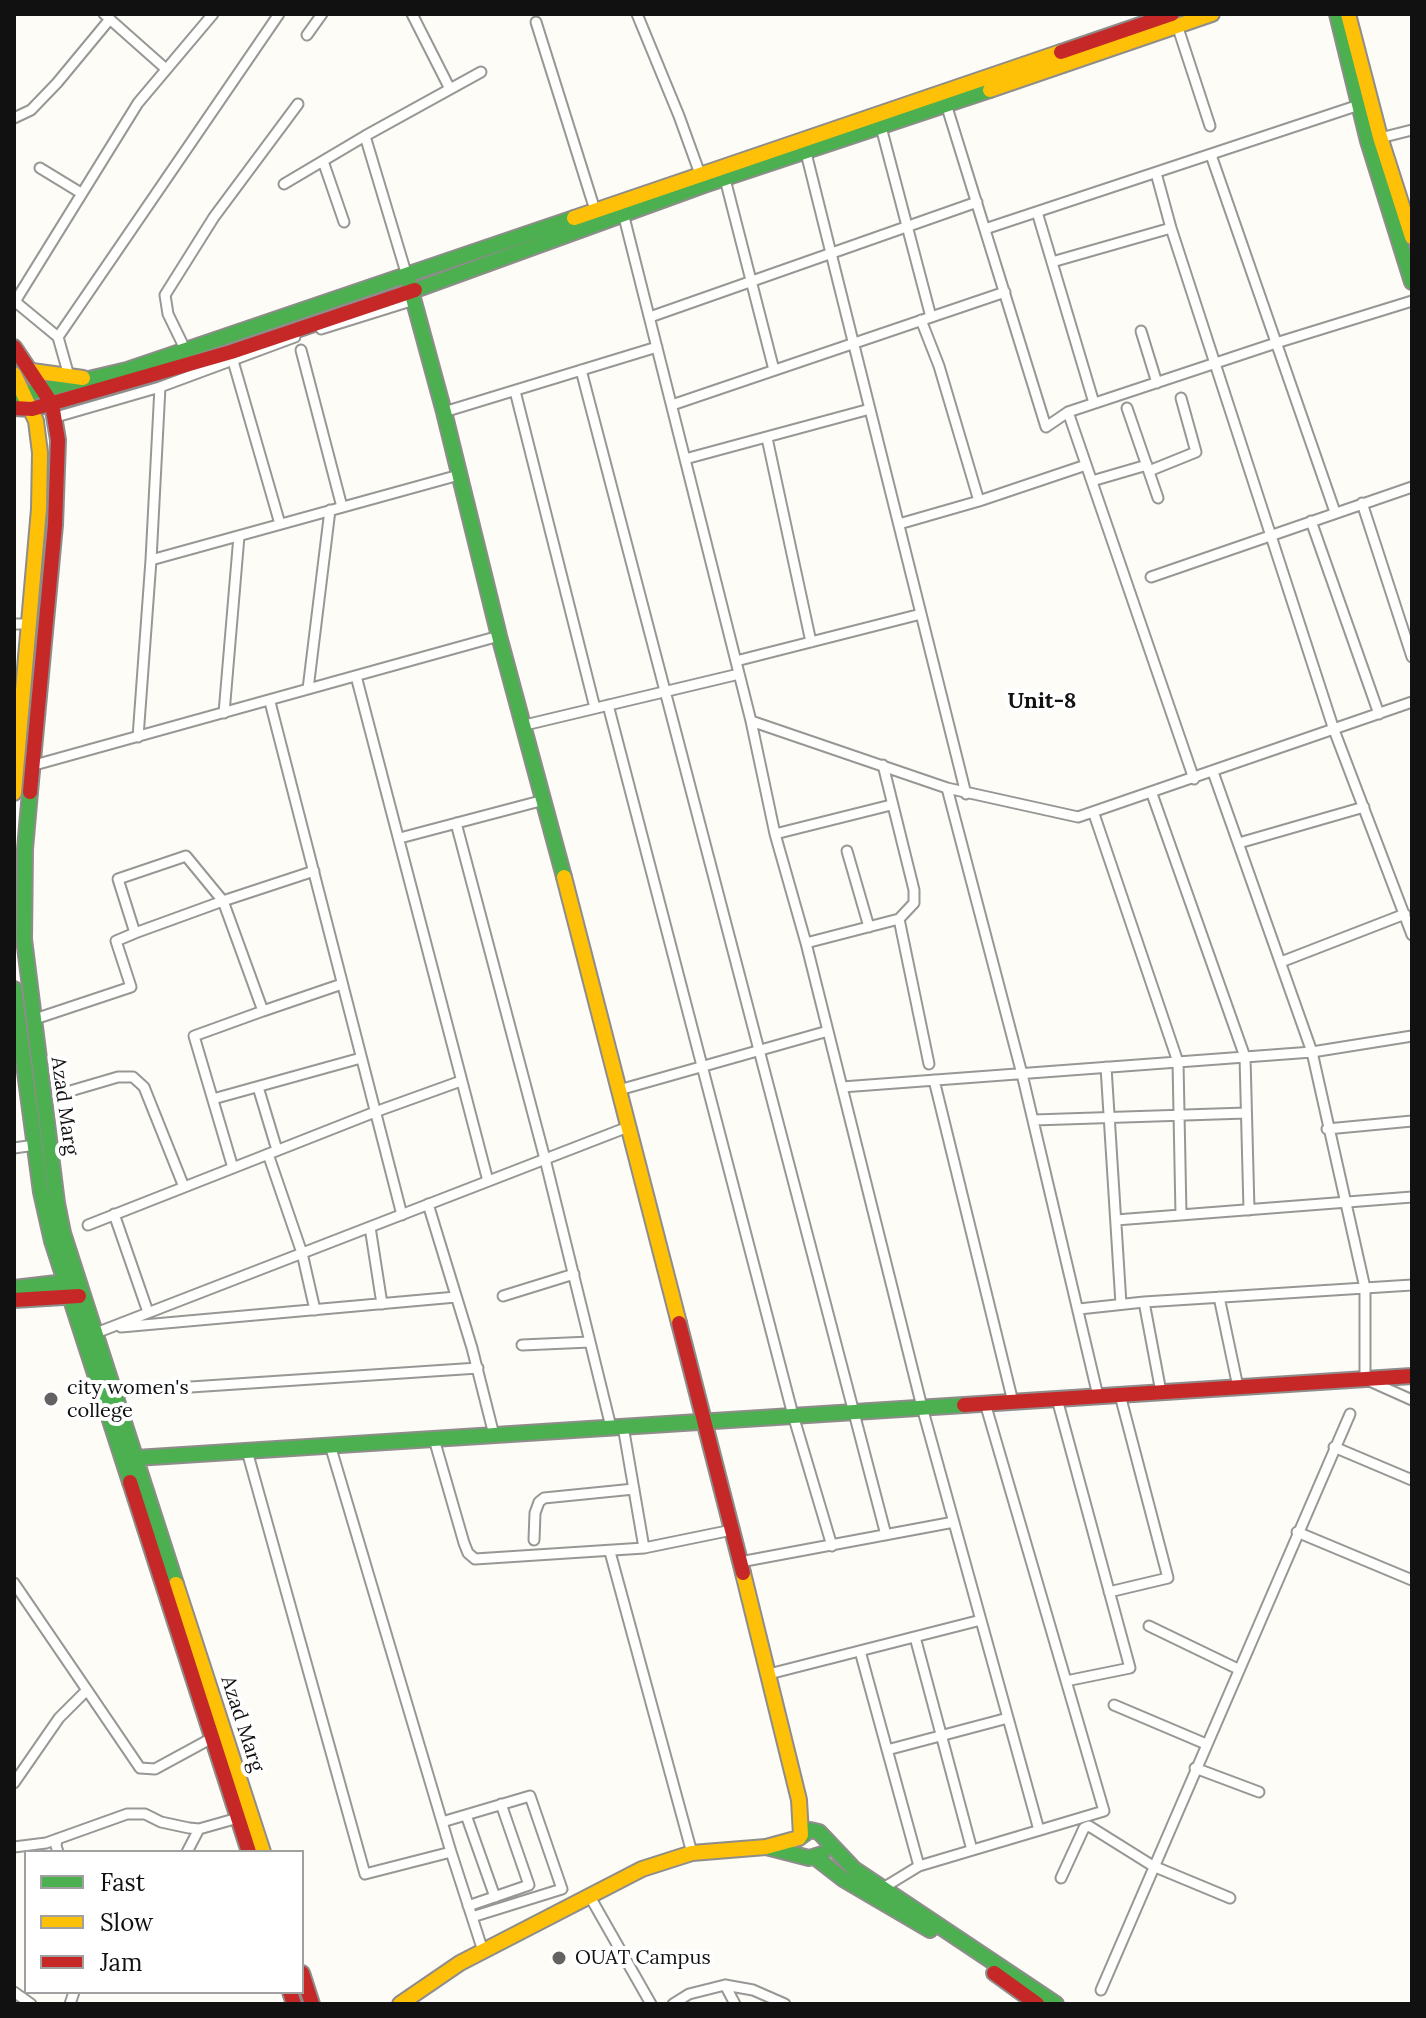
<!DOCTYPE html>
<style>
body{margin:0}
#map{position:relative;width:1426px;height:2018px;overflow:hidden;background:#fdfcf7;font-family:Lora,serif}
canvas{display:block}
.frame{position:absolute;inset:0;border:16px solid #111;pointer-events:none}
.legend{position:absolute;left:24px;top:1850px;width:280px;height:144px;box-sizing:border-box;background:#fff;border:2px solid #a0a0a0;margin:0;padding:10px 14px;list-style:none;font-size:24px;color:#111}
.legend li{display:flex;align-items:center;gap:16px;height:40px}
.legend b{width:40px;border:2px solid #a0a0a0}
</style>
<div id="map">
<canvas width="1426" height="2018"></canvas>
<div class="frame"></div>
<ul class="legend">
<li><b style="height:10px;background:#4caf50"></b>Fast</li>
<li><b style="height:10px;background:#ffc107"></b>Slow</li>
<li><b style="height:10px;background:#c62828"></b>Jam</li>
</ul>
</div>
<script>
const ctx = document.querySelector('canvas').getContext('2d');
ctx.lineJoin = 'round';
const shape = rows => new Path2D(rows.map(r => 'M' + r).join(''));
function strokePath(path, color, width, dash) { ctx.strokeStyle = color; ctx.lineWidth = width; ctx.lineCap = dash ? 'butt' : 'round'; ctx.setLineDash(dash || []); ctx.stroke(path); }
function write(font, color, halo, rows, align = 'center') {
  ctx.font = font + ' Lora,serif'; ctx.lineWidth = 8; ctx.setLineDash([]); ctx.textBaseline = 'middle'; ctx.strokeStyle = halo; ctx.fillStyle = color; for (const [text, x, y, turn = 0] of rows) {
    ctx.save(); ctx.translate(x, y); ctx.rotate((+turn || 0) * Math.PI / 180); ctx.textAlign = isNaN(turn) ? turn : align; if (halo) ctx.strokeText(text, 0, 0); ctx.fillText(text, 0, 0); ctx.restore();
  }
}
const street = shape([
 [104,14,166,69],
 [412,14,450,89],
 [637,14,679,116,700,174],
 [536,22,595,210],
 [1177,25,1210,126],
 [307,35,322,14],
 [946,104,1046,427,1068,412,1276,343,1412,301],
 [14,118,31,110,57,83,110,19],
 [881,127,931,317],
 [1376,139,1412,130],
 [806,153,966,794],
 [1211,155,1335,512],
 [323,161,344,222],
 [40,168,81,193],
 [1156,173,1171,228,1334,730,1412,935],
 [725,179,774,370],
 [284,184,365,136],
 [1037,212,1094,403],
 [623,213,751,721,775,834,806,943,922,1407,1039,1830],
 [985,229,1359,105],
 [1052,262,1171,228],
 [407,276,365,136,481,72],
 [650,317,977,202],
 [921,320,939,366,979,501],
 [321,329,414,300],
 [1141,331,1157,383],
 [58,337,279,14],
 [301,350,342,507],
 [186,351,168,314,165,295,214,217,298,104],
 [233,361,280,524],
 [581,370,886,1535],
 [69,376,58,337,18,304,16,300,138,103,213,14],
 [515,391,595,708],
 [672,405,1005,292],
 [1127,408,1158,498],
 [444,412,657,347],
 [1068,412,1194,779],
 [56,417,160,387,295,337],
 [767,438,811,642],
 [685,459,870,409],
 [1149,471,1196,452,1181,398],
 [1092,481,1147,465],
 [1362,503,1412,657],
 [1311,521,1379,714],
 [899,524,979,501,1086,465],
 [151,560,459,475],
 [1151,577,1412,487],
 [14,624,28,624],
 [736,661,921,614],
 [356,676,488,1181],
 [308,689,330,510],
 [270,702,402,1215],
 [608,705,793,1415,832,1546],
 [224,713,239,536],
 [751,721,947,788,1078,817,1412,702],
 [525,725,739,674],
 [138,737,151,560,160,387],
 [31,766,499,636],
 [1213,772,1312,1052,1365,1288,1365,1379,1412,1400],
 [947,788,1022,1074,1098,1396],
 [1152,794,1245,1057,1249,1210],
 [1094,814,1178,1062,1181,1215],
 [456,823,545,1159,611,1427],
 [775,834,891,805],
 [400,838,544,800],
 [1239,843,1364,807],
 [847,851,869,927],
 [899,919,929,1064],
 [135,933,223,901,263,1011,342,984],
 [806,943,899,919,914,903,914,890,883,765],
 [1281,962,1405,914],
 [32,1020,131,987,116,941,135,933,118,879,186,856,223,901,314,871],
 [1106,1067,1121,1304],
 [934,1080,1013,1402],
 [258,1087,277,1150],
 [842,1087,1312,1052,1412,1036],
 [619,1090,828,1031],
 [60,1094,118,1077,133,1077,144,1087,184,1187],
 [213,1099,361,1058],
 [1034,1120,1246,1113],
 [1327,1129,1412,1121],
 [14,1148,35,1145],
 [268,1154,302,1253,315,1310],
 [233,1168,194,1036,263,1011],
 [428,1204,472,1348,494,1435],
 [114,1214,148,1312],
 [1116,1220,1412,1197],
 [88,1225,375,1112,461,1081],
 [370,1227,382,1304],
 [503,1296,574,1274],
 [1219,1297,1238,1387],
 [1144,1302,1161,1392],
 [1079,1309,1144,1302,1412,1285],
 [121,1327,456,1297],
 [96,1333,628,1127],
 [522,1345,590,1342],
 [115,1392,478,1368],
 [1057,1399,1130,1668,1066,1681],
 [623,1426,644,1548],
 [434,1439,464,1543,468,1553,475,1559,644,1548,732,1530],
 [1334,1447,1412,1480],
 [247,1451,365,1874,451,1852,330,1445],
 [1297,1532,1412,1580],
 [534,1540,535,1513,539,1502,544,1498,634,1489],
 [610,1552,692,1853],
 [740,1562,954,1522],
 [14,1583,87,1690],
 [1109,1592,1168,1578,1120,1395],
 [1149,1626,1238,1669],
 [915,1637,972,1850],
 [860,1651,919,1866],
 [769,1674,981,1620],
 [1114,1705,1206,1744],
 [887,1750,1008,1718],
 [1195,1768,1259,1792],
 [14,1783,59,1718,87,1690,140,1768,155,1769,212,1738],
 [466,1815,495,1897],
 [442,1822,530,1796,562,1889,472,1917],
 [57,1839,56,1846,58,1852],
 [14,1847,46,1843,127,1814,145,1814,161,1822,189,1828,199,1829,238,1818],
 [187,1852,199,1829],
 [451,1852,483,1951],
 [1061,1878,1084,1828,1089,1826,1153,1866,1230,1898],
 [880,1892,883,1888,919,1866,1104,1811,985,1403],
 [589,1895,651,2004],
 [468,1906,529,1885,501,1804],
 [725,1985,735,2004],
 [1101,1990,1350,1414],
 [14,1992,31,2004],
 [70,2004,74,1992],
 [673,2004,689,1994,725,1985,753,1990,785,2004]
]);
const fast = shape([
 [1337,14,1368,141,1412,282],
 [407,276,444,412,499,636,564,877],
 [415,290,704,185,990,90],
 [14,404,25,394,127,370,574,218],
 [30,792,25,849,24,939,57,1203,63,1233,176,1584],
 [14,989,41,1192,52,1241,130,1482],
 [14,1288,74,1281],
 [136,1458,964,1405],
 [799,1838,810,1830,819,1832,854,1869,1056,2004],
 [766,1847,809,1858,822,1854],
 [816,1858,843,1879,930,1930]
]);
const slow = shape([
 [1348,14,1380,137,1412,237],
 [990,90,1212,14],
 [574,218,1061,52],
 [32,371,83,378],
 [14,374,36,421,40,453,39,509,14,793],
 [564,877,679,1323],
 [743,1573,799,1800,801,1835],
 [176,1584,263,1852],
 [400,2004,460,1963,642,1869,692,1853,766,1847,799,1838]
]);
const jam = shape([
 [1061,52,1172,14],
 [14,347,52,404,58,440,55,525,30,792],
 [14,408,32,409,231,352,415,290],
 [14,1300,79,1296],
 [679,1323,743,1573],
 [964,1405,1412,1376],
 [130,1482,249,1852],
 [302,1973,312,2004],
 [994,1973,1037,2004],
 [290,1992,294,2004]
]);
strokePath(street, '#979795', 13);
strokePath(fast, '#8e8d8b', 18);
strokePath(slow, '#8e8d8b', 18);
strokePath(jam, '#8e8d8b', 18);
strokePath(street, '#fffffe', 9);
strokePath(fast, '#4caf50', 14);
strokePath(slow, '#ffc107', 14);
strokePath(jam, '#c62828', 14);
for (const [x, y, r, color] of [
 [51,1399,8,"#646362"],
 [559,1958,8,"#646362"]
]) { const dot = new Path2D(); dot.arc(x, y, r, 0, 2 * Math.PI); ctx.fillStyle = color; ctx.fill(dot); strokePath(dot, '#fff', 3); }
write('20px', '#111', '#fff', [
 ["Azad Marg",64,1106,82],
 ["Azad Marg",242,1724,72]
]);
write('20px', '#111', '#fff', [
 ["city women's",67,1388],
 ["college",67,1411],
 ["OUAT Campus",575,1958]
], 'left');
write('bold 22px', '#111', '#fff', [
 ["Unit-8",1042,702]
]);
</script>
